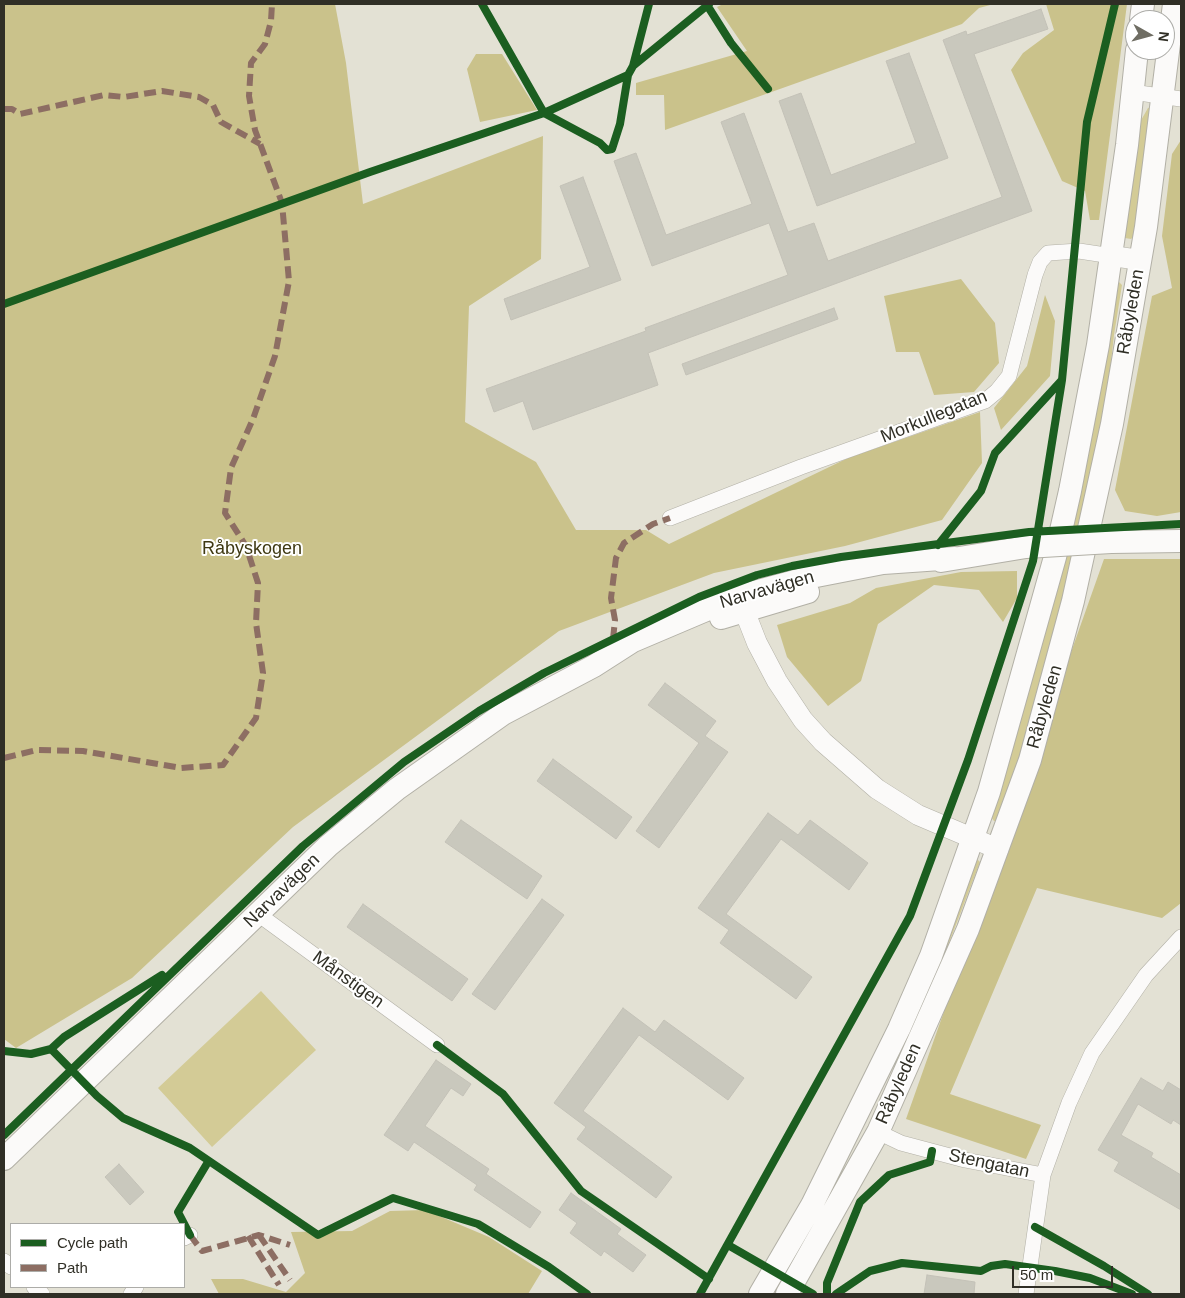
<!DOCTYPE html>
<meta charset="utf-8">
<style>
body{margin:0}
#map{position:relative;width:1185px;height:1298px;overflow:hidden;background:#e3e1d4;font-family:Arial,sans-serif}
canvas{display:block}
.frame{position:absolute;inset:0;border:5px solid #302f26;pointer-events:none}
.legend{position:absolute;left:10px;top:1223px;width:175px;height:65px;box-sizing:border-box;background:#fff;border:1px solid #acaca8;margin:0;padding:6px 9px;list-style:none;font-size:15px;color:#302f26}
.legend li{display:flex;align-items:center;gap:10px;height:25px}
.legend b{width:25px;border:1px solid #acaca8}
.north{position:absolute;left:1125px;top:10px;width:50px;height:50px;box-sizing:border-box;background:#fff;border:1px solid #acaca8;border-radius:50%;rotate:97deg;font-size:14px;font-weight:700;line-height:20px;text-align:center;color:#302f26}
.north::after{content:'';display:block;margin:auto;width:18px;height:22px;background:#6f6d63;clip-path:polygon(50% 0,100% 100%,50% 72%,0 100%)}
.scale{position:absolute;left:1012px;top:1266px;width:101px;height:22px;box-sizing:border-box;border:2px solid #302f26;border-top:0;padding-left:6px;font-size:15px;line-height:18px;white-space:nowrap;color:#302f26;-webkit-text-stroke:4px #fff;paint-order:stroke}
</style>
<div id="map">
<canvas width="1185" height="1298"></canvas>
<div class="frame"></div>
<ul class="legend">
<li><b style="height:6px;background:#1b5e20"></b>Cycle path</li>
<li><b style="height:6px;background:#8d6e63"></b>Path</li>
</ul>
<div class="north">N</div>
<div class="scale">50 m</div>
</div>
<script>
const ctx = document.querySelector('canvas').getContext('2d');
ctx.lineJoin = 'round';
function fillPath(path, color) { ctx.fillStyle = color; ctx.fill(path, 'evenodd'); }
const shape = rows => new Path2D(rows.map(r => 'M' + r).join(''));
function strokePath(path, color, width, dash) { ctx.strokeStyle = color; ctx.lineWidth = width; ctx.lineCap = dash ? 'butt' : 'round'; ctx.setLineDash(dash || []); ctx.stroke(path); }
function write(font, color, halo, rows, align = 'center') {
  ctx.font = font + ' Arial,sans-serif'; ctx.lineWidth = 4; ctx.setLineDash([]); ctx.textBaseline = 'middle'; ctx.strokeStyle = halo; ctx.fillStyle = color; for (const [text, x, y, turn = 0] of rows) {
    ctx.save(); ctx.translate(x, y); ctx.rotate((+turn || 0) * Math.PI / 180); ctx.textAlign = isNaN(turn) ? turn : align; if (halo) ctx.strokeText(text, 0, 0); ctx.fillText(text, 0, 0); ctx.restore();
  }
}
fillPath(shape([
 [1152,107,1136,234,1131,239,1125,238,1123,232,1140,122,1148,108],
 [1119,282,1122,285,1114,335,1106,407,1097,455,1039,697,998,821,994,821,991,817,1115,283],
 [977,859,980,862,949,943,942,972,903,1052,908,1033],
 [261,991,316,1050,212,1147,158,1088]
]), '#d3cb96');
fillPath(shape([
 [4,4,335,4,346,63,363,204,543,136,541,259,469,306,465,422,536,462,576,530,646,530,669,544,848,458,980,412,982,463,942,520,845,546,714,573,559,631,293,827,132,978,16,1048,4,1039],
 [723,4,994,4,979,8,962,24,665,130,664,95,636,95,636,83,747,51,717,7],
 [1046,4,1127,4,1099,220,1090,220,1085,191,1062,181,1011,70,1023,53,1054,30],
 [476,54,502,54,537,110,480,122,467,69],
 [1181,140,1181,512,1157,516,1125,511,1115,490,1152,296,1172,288,1162,236,1172,154],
 [961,279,995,323,999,363,974,392,934,395,919,352,896,352,884,296],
 [1045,295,1055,321,1050,376,1001,430,994,408,1027,366],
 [1104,559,1181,559,1181,903,1162,918,1037,888,950,1094,1041,1125,1026,1159,906,1119],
 [1017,571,1017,598,1003,622,979,590,934,585,878,624,861,681,828,706,787,657,777,625,850,603,876,588,961,572],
 [425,1210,489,1237,542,1271,528,1294,219,1294,211,1279,243,1279,286,1292,305,1273,291,1232,352,1231,390,1211]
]), '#cac28b');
const building = shape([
 [1041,9,1048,29,974,54,1032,211,648,353,658,385,533,430,523,401,494,412,486,389,646,331,645,328,788,275,769,223,652,266,614,161,636,153,666,235,752,204,721,122,744,113,788,232,814,223,828,261,1002,197,943,40,966,31,967,35,1041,9],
 [909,53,948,158,817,206,779,101,801,93,831,175,916,143,886,61,909,53],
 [583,177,621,280,511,320,504,299,590,267,560,186,583,177],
 [834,308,838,319,686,375,682,364,834,308],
 [665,683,716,721,705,736,728,752,659,848,636,831,699,743,648,705,665,683],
 [553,759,632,817,616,839,537,781,553,759],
 [768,813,798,835,810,820,868,863,849,890,781,839,726,914,812,977,796,999,720,943,729,930,698,908,768,813],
 [461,820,542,876,527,899,445,842,461,820],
 [542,899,564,915,495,1010,472,994,542,899],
 [363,904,468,979,452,1001,347,927,363,904],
 [623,1008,655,1032,664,1020,744,1078,728,1100,639,1035,583,1111,672,1177,656,1198,577,1139,586,1127,554,1103,623,1008],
 [436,1060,471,1084,463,1096,451,1088,425,1126,489,1169,486,1174,541,1212,530,1228,474,1190,477,1185,414,1142,408,1151,384,1135,436,1060],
 [1141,1078,1163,1091,1168,1082,1181,1090,1181,1125,1173,1120,1171,1124,1138,1104,1121,1135,1153,1153,1151,1157,1181,1175,1181,1210,1114,1171,1119,1162,1098,1150,1141,1078],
 [119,1164,144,1192,130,1205,105,1177,119,1164],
 [571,1193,621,1229,617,1234,646,1255,633,1272,604,1251,601,1256,570,1233,577,1223,559,1210,571,1193],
 [927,1275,975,1282,974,1294,924,1294,927,1275]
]);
fillPath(building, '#c9c8bd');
strokePath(building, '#c3c1b7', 1);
const minor = shape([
 [1132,92,1181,99],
 [670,518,801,467,985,401,997,391,1009,376,1035,275,1040,262,1048,253,1079,251,1112,256],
 [258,914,437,1045],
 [878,1132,901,1143,965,1160,1043,1175],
 [184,1238,190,1235],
 [4,1261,11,1267],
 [34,1287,42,1294],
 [131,1294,136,1287],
 [1026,1294,1043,1175,1069,1103,1092,1053,1146,975,1181,937]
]);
const tertiary = shape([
 [1112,256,1140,260],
 [739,597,757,643,777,681,803,720,823,742,877,789,918,815,998,849]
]);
const secondary = shape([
 [1141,20,1143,4],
 [1111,542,1181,541],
 [941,561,1026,547],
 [721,618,808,592],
 [4,1159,328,846,397,789,503,714,594,666,633,641,739,596,806,578,883,563,955,558],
 [760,1294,812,1205,899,1029,931,956,989,792,1055,557,1070,491,1098,345,1127,145,1137,50],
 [787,1294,878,1132,968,929,1030,760,1073,601,1112,424,1146,227,1174,4]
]);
strokePath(minor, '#b2b0a6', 16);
strokePath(tertiary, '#b2b0a6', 21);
strokePath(secondary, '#b2b0a6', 24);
strokePath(minor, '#fbfaf9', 15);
strokePath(tertiary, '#fbfaf9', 20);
strokePath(secondary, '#fbfaf9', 22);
const secondaryBridge = shape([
 [1026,547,1111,542]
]);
strokePath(secondaryBridge, '#b2b0a6', 24, []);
strokePath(secondaryBridge, '#fbfaf9', 22);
strokePath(shape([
 [4,109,12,109,20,114,104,95,124,97,162,91,199,97,213,105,221,122,260,144],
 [613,639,615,620,611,598,616,558,624,543,653,524,670,518],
 [4,758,37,750,83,751,181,768,223,765,256,718,263,673,256,623,258,583,246,546,225,513,231,468,253,419,275,356,289,281,282,203,255,130,249,96,251,63,265,44,271,21,272,4],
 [190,1235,202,1251,259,1235,290,1245],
 [259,1235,290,1280],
 [248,1236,279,1285]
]), '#8d6e63', 6, [12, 6]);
strokePath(shape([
 [482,4,544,113,600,143,607,150,612,149,620,124,628,75,633,66,709,4],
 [707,5,731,43,768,89],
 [633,66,649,4],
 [4,304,370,172,544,113,628,75],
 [938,545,981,491,995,453,1062,380,1087,122,1115,4],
 [437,1045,503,1094,581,1191,709,1279],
 [51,1049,97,1096,123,1118,190,1148,318,1235,393,1198,478,1224,549,1267,587,1294],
 [4,1051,31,1054,51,1049,64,1037,162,975],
 [4,1135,303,846,404,762,479,711,544,673,699,597,757,575,792,566,841,557,1029,532,1181,524],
 [1035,1227,1104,1266,1148,1294],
 [190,1235,178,1212,208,1162],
 [728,1245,813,1294],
 [700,1294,910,916,968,760,1033,561,1062,380],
 [827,1294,827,1283,860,1202,889,1175,930,1162,932,1151],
 [836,1294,870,1271,902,1263,981,1271,991,1266,1005,1264,1055,1271,1090,1278,1132,1294]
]), '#1b5e20', 8);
write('18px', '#302f26', '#fff', [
 ["Råbyleden",1131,312,-80],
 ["Morkullegatan",934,417,-22],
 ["Narvavägen",767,590,-16],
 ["Råbyleden",1045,707,-74],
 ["Narvavägen",282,891,-44],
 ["Månstigen",348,980,36],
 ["Råbyleden",899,1084,-66],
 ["Stengatan",989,1164,12]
]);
write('18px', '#3f3913', '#fff', [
 ["Råbyskogen",252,549]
]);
</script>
